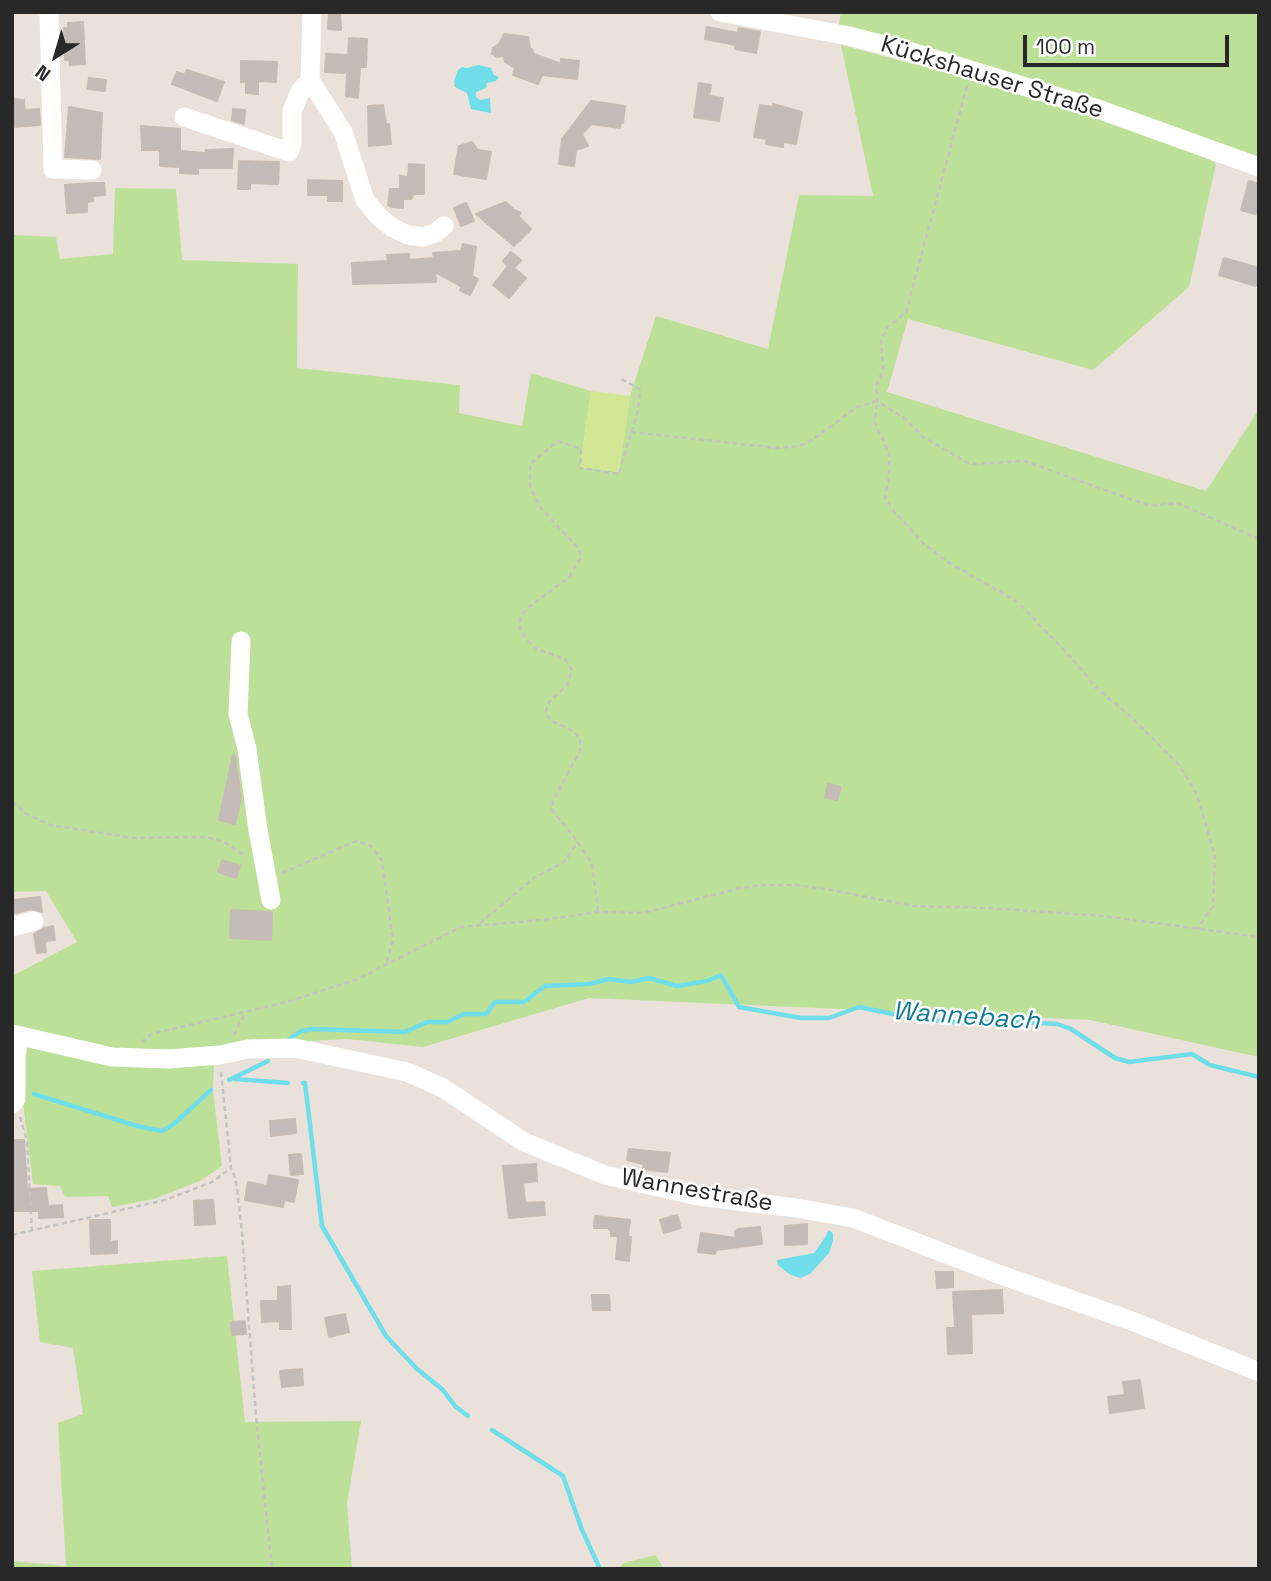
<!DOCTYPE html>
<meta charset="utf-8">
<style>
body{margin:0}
#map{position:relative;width:1271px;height:1581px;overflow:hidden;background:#eae1da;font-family:"Space Grotesk",sans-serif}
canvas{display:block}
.frame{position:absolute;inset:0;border:14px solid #282828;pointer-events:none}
.north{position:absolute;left:21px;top:21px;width:70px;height:70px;-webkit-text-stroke:5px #fff;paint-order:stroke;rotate:217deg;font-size:19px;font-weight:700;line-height:28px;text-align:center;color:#282828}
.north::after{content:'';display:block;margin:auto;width:24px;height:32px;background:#282828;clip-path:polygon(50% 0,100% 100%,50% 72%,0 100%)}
.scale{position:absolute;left:1023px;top:35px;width:206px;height:32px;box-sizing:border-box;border:4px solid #282828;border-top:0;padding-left:9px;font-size:21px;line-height:24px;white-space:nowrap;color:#282828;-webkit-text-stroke:5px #fff;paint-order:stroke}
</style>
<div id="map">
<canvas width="1271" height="1581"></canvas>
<div class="frame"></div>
<div class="north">N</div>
<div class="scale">100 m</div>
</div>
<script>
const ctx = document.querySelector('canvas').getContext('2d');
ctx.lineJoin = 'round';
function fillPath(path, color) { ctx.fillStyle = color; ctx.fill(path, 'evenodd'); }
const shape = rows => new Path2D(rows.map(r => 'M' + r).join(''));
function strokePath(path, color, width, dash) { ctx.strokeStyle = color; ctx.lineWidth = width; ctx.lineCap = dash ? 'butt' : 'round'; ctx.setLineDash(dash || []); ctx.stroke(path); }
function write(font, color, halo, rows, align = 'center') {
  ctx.font = font + ' "Space Grotesk",sans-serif'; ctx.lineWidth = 5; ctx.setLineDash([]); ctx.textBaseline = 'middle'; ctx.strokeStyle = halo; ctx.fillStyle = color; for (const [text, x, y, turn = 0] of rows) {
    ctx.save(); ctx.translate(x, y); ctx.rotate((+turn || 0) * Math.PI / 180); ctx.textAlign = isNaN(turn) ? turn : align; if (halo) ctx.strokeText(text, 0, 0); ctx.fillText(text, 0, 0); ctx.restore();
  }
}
fillPath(shape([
 [841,12,1259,12,1259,164,1198,151,1216,164,1189,287,1093,370,908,319,887,392,1206,491,1259,409,1259,1057,1090,1020,589,998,423,1047,347,1039,126,1052,214,1062,213,1091,222,1166,200,1181,154,1199,112,1207,108,1196,65,1197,60,1186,33,1184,23,1103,12,1059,12,976,77,942,46,891,12,892,12,235,56,237,60,259,113,254,115,188,176,189,182,260,298,264,297,368,460,385,459,413,522,426,531,373,591,391,580,467,619,472,630,396,656,316,768,349,799,195,873,196,841,45,1008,89,838,30],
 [227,1256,245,1422,361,1421,347,1504,352,1569,12,1569,12,1561,66,1566,58,1423,83,1414,73,1348,40,1342,32,1271],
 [656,1555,664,1569,619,1569,623,1563]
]), '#bde098');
fillPath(shape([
 [591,391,630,396,619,472,580,467]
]), '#d2e794');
fillPath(shape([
 [479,65,491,68,494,75,499,77,496,81,487,83,486,88,476,92,476,97,480,100,490,98,491,113,471,109,467,93,455,87,454,81,458,70,462,67,467,68],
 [828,1230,833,1233,833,1241,829,1253,810,1274,800,1278,789,1274,778,1265,777,1260,814,1253,826,1236]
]), '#70deea');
strokePath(shape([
 [285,1042,301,1031,313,1029,405,1032,427,1022,447,1022,464,1014,486,1014,495,1002,524,1002,545,986,589,984,609,979,631,982,649,978,677,986,707,981,721,975,739,1007,801,1018,829,1018,859,1007,917,1019,964,1023,1004,1021,1057,1024,1071,1029,1115,1058,1129,1062,1192,1054,1210,1065,1259,1077],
 [235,1079,288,1083],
 [229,1080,268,1061],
 [303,1083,305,1083,322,1226,386,1336,416,1368,443,1390,455,1406,468,1416],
 [34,1094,137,1126,162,1131,174,1124,211,1090],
 [492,1430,563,1476,582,1530,600,1569]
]), '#70deea', 4.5);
const building = shape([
 [329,12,340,12,341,30,328,29,329,12],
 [83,22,85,64,70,65,69,60,65,60,64,28,68,28,68,23,83,22],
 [707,27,738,33,739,28,760,32,756,53,735,49,736,45,705,39,707,27],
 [504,34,528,37,530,49,532,49,534,54,561,64,561,59,579,61,577,79,542,75,538,84,513,75,515,68,505,62,504,56,497,57,492,54,493,48,499,44,504,34],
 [349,38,367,39,366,67,360,67,358,98,346,96,347,73,325,72,326,54,348,55,349,38],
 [241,61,277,62,276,82,258,81,258,94,246,93,246,82,241,82,241,61],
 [187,70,224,82,217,101,172,84,177,72,184,75,187,70],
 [89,78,106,80,105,91,87,89,89,78],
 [699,83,711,85,709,96,723,98,719,121,694,117,699,83],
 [12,99,24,100,25,110,39,109,40,125,12,127,12,99],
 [591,101,625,106,623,123,621,122,620,128,591,124,582,134,588,146,576,150,574,166,559,164,562,139,591,101],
 [773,104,802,112,796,144,783,142,783,147,766,144,767,139,754,137,760,105,773,107,773,104],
 [383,105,386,124,389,124,391,144,369,146,368,106,383,105],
 [69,107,102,113,100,159,65,157,69,107],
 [233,109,245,110,244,124,232,120,233,109],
 [141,126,180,129,180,151,206,153,206,150,233,149,232,168,198,168,198,174,180,173,180,167,160,166,160,150,142,150,141,126],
 [472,142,478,150,491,152,486,179,454,174,459,146,472,142],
 [239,161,279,162,278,184,250,183,250,189,238,189,239,161],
 [409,164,424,165,424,194,414,194,411,199,403,199,403,208,391,207,388,205,390,189,400,189,400,176,408,177,409,164],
 [308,180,342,181,342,201,328,201,328,195,308,195,308,180],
 [1249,181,1259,184,1259,215,1241,210,1249,181],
 [92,183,104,183,105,195,93,196,93,201,87,202,87,212,67,213,65,185,92,183],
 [506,202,514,210,521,213,518,216,531,229,514,246,476,214,506,202],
 [466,203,474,221,461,226,454,208,466,203],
 [463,244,476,247,472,276,478,279,470,295,460,290,462,287,435,272,436,282,353,284,352,263,388,261,387,255,409,254,409,260,434,258,433,253,461,251,463,244],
 [511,252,521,260,514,268,526,278,509,298,493,285,508,266,503,261,511,252],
 [1224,258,1259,268,1256,286,1219,275,1224,258],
 [233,755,235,755,241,798,235,824,219,820,233,755],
 [828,784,841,787,837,800,825,797,828,784],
 [222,860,240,866,236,878,218,872,222,860],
 [40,897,42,912,31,909,12,914,12,900,40,897],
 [231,910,272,912,271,940,230,938,231,910],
 [53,926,55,940,45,941,46,952,37,953,34,934,44,928,53,926],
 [295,1119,296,1133,271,1136,270,1121,295,1119],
 [12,1140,24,1140,27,1189,46,1188,48,1206,62,1205,63,1217,39,1218,39,1211,12,1211,12,1140],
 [629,1149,670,1153,667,1172,643,1169,644,1164,627,1160,629,1149],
 [301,1154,303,1174,291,1175,289,1155,301,1154],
 [536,1164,537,1181,523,1183,525,1203,544,1202,545,1215,509,1218,503,1166,536,1164],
 [269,1175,298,1180,294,1202,284,1200,283,1207,245,1200,248,1182,267,1186,269,1175],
 [213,1200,215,1224,195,1225,194,1201,213,1200],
 [677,1215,681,1228,664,1233,660,1220,677,1215],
 [595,1216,630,1220,628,1237,631,1237,629,1261,616,1259,618,1236,611,1236,611,1231,608,1228,594,1228,595,1216],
 [90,1220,110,1220,110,1242,117,1241,117,1253,91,1254,90,1220],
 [807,1224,807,1244,785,1245,785,1226,807,1224],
 [760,1227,762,1244,716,1250,715,1254,698,1252,701,1233,736,1238,735,1231,739,1229,760,1227],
 [936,1272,953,1272,953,1287,937,1288,936,1272],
 [290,1286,291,1329,280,1329,280,1321,262,1322,261,1301,278,1301,278,1287,290,1286],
 [1002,1290,1003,1313,971,1314,972,1353,948,1354,947,1328,955,1328,953,1292,1002,1290],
 [592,1295,609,1295,610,1310,593,1310,592,1295],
 [345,1314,349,1332,329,1337,325,1318,345,1314],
 [245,1321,246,1334,232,1335,231,1322,245,1321],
 [302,1369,303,1385,282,1387,280,1371,302,1369],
 [1140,1380,1144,1408,1110,1413,1108,1397,1125,1395,1123,1382,1140,1380]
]);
fillPath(building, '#c3bbb7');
strokePath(building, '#c6bcb4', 2);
strokePath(shape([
 [967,86,906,312,887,328,881,340,883,370,876,386,877,401,907,420,923,437,970,464,1024,461,1150,506,1177,503,1259,539],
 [631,432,778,448,798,446,811,441,857,407,877,401,875,423,889,452,889,476,885,497,892,509,923,543,946,561,1018,602,1079,666,1095,687,1129,715,1180,766,1197,795,1215,856,1213,906,1197,929],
 [12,802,25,813,50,825,134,838,206,837,224,842,245,856],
 [282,873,356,841,371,846,382,861,393,940,386,965],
 [598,911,592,864,578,842,552,810,553,801,580,751,580,739,573,731,552,721,545,713,549,702,567,685,572,670,565,659,537,649,526,639,520,628,521,616,530,606,569,577,581,557,579,549,540,507,530,486,530,464,558,441,581,449,580,468,619,474,638,410,640,389,621,379],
 [480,923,534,878,564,862,578,842],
 [234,1035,245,1013],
 [142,1042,151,1034,287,1002,358,979,461,927,542,920,598,912,643,913,740,888,764,885,796,885,832,890,913,906,987,908,1104,916,1259,937],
 [221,1072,231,1168,236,1180,242,1233,256,1416,272,1569],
 [20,1117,27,1141,32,1232],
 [12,1235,165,1200,212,1182,231,1168]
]), '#c3c3c3', 2.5, [5, 3.5]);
strokePath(shape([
 [49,12,53,169,92,170],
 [312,12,310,80,343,132,365,200,379,217,393,228,408,235,423,237,435,233,444,226],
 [720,12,849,36,915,53,1095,108,1259,167],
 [184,117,289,152,292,143,292,111,301,90,310,80],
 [241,641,238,714,247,749,258,830,271,900],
 [12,927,34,921],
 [12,1034,112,1057,169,1059,220,1055,248,1049,295,1048,407,1072,443,1088,524,1142,605,1175,698,1196,796,1208,853,1218,998,1274,1129,1320,1259,1372],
 [12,1104,16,1099,16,1054,20,1036]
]), '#fff', 19);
write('24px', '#282828', '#fff', [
 ["Kückshauser Straße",992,78,17],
 ["Wannestraße",697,1191,10]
]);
write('italic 26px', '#117d94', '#fff', [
 ["Wannebach",966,1017,4]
]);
</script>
